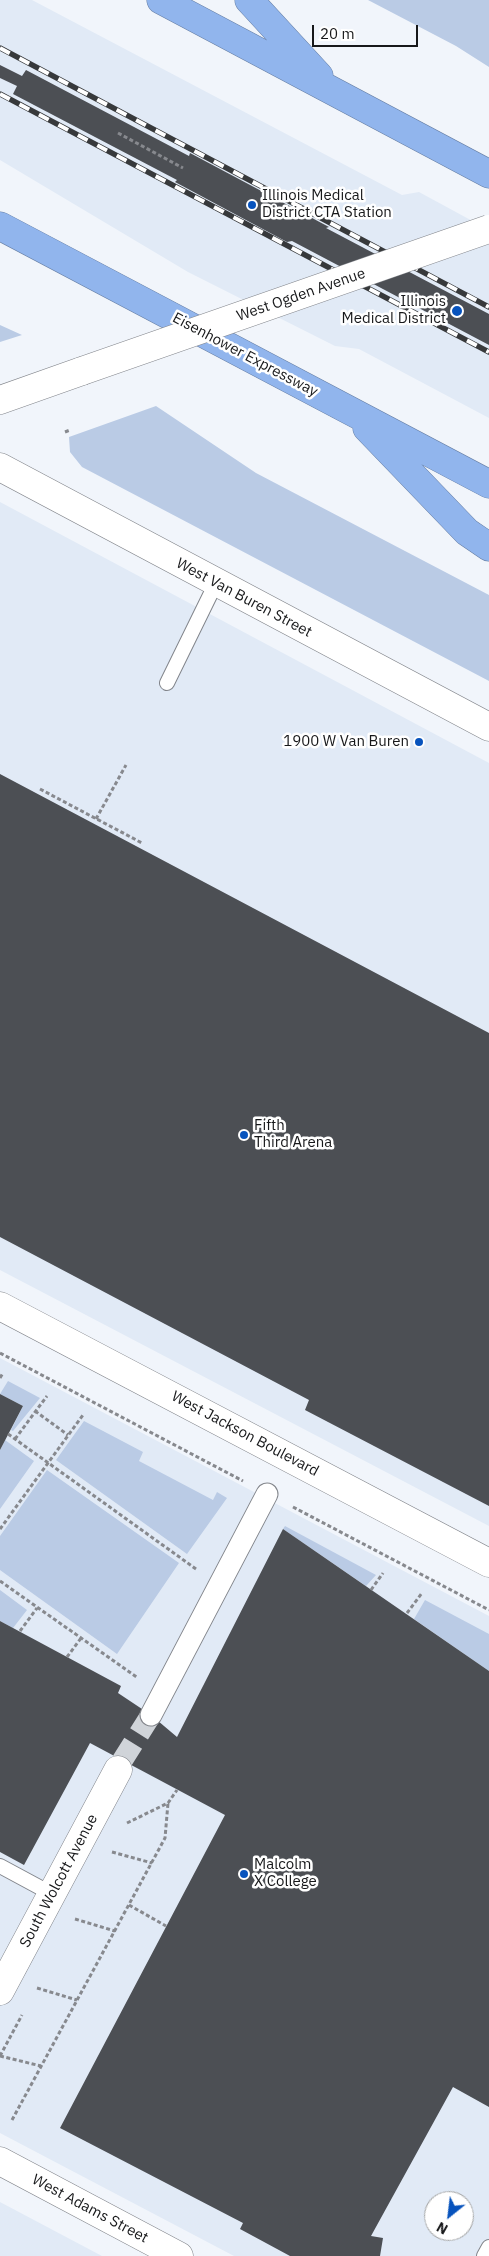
<!DOCTYPE html>
<style>
body{margin:0}
#map{position:relative;width:489px;height:2256px;overflow:hidden;background:#f1f5fb;font-family:"IBM Plex Sans",sans-serif}
canvas{display:block}
.north{position:absolute;left:424px;top:2191px;width:50px;height:50px;box-sizing:border-box;background:#fff;border:1px solid #a2a3a3;border-radius:50%;rotate:209deg;font-size:14px;font-weight:700;line-height:20px;text-align:center;color:#17181a}
.north::after{content:'';display:block;margin:auto;width:18px;height:22px;background:#0753bd;clip-path:polygon(50% 0,100% 100%,50% 72%,0 100%)}
.scale{position:absolute;left:312px;top:25px;width:106px;height:22px;box-sizing:border-box;border:2px solid #17181a;border-top:0;padding-left:6px;font-size:15px;line-height:18px;white-space:nowrap;color:#17181a;-webkit-text-stroke:4px #fff;paint-order:stroke}
</style>
<div id="map">
<canvas width="489" height="2256"></canvas>
<div class="north">N</div>
<div class="scale">20 m</div>
</div>
<script>
const ctx = document.querySelector('canvas').getContext('2d');
ctx.lineJoin = 'round';
function fillPath(path, color) { ctx.fillStyle = color; ctx.fill(path, 'evenodd'); }
const shape = rows => new Path2D(rows.map(r => 'M' + r).join(''));
function strokePath(path, color, width, dash) { ctx.strokeStyle = color; ctx.lineWidth = width; ctx.lineCap = dash ? 'butt' : 'round'; ctx.setLineDash(dash || []); ctx.stroke(path); }
function write(font, color, halo, rows, align = 'center') {
  ctx.font = font + ' "IBM Plex Sans",sans-serif'; ctx.lineWidth = 5; ctx.setLineDash([]); ctx.textBaseline = 'middle'; ctx.strokeStyle = halo; ctx.fillStyle = color; for (const [text, x, y, turn = 0] of rows) {
    ctx.save(); ctx.translate(x, y); ctx.rotate((+turn || 0) * Math.PI / 180); ctx.textAlign = isNaN(turn) ? turn : align; if (halo) ctx.strokeText(text, 0, 0); ctx.fillText(text, 0, 0); ctx.restore();
  }
}
fillPath(shape([
 [0,0,32,0,402,195,419,192,489,230,489,418,359,349,335,346,188,272,0,160],
 [0,502,489,763,489,1526,0,1270],
 [0,1358,489,1616,489,2256,234,2256,0,2133],
 [434,2201,464,2201,464,2231,434,2231],
 [0,2202,102,2256,0,2256]
]), '#e1eaf6');
fillPath(shape([
 [368,0,489,0,489,67,456,46],
 [0,325,22,335,0,342],
 [156,406,256,473,489,595,489,681,82,467,70,452,69,437],
 [8,1381,40,1398,13,1431,11,1430,23,1406,0,1394],
 [84,1421,143,1452,139,1461,213,1500,217,1492,227,1498,187,1554,56,1460],
 [5,1440,34,1461,0,1509,0,1450],
 [47,1470,179,1563,117,1654,0,1570,0,1536],
 [285,1526,376,1575,366,1586,283,1529],
 [0,1590,27,1610,13,1628,0,1621],
 [425,1600,489,1634,489,1671,414,1619]
]), '#bacbe5');
fillPath(shape([
 [0,65,22,76,26,70,189,156,190,153,329,227,326,228,489,314,489,345,292,241,287,242,175,182,177,180,13,94,17,86,0,78],
 [0,774,489,1033,489,1506,305,1410,309,1400,0,1237],
 [0,1394,23,1406,0,1450],
 [283,1529,489,1671,489,2107,453,2087,371,2236,383,2238,380,2256,290,2256,240,2229,243,2223,60,2128,225,1815,90,1743,24,1865,0,1852,0,1621,121,1686,118,1693,151,1715,177,1737]
]), '#4c4f54');
strokePath(shape([
 [122,1761,151,1715]
]), '#d0d4d9', 21, [21, 11]);
const service = shape([
 [167,683,216,583],
 [0,1866,52,1894],
 [484,2256,489,2247]
]);
const pedestrian = shape([
 [151,1715,267,1494]
]);
const minor = shape([
 [0,1991,118,1770]
]);
const tertiary = shape([
 [0,467,489,727],
 [0,1306,489,1563],
 [0,2161,179,2256]
]);
const secondary = shape([
 [0,400,82,371]
]);
const motorway = shape([
 [161,0,489,174],
 [249,0,319,76],
 [0,226,489,484],
 [367,428,467,532,489,547]
]);
strokePath(service, '#82858b', 16);
strokePath(pedestrian, '#82858b', 23);
strokePath(minor, '#82858b', 29);
strokePath(tertiary, '#82858b', 29);
strokePath(secondary, '#82858b', 29);
strokePath(motorway, '#667ea3', 29);
strokePath(shape([
 [118,133,183,168],
 [65,432,70,430],
 [40,789,142,843],
 [96,819,126,765],
 [0,1353,243,1481],
 [0,1378,3,1373],
 [35,1411,68,1435],
 [8,1434,196,1569],
 [15,1439,47,1396],
 [293,1507,489,1610],
 [0,1529,83,1415],
 [0,1581,138,1678],
 [371,1590,383,1573],
 [407,1613,422,1593],
 [20,1631,37,1608],
 [67,1657,81,1638],
 [127,1823,168,1803,177,1790],
 [112,1852,152,1863],
 [129,1905,166,1926],
 [75,1919,115,1931],
 [37,1988,77,2000],
 [0,2056,22,2015],
 [0,2056,41,2066],
 [12,2120,165,1838,168,1803]
]), '#87898e', 3, [4, 2.5]);
strokePath(service, '#fff', 14);
strokePath(pedestrian, '#fff', 21);
strokePath(minor, '#fff', 28);
strokePath(tertiary, '#fff', 28);
strokePath(secondary, '#fff', 28);
strokePath(motorway, '#91b5ed', 28);
const rail = shape([
 [0,48,489,307],
 [0,94,489,352]
]);
strokePath(rail, '#37393b', 5.5);
strokePath(rail, '#fff', 4, [11]);
const secondaryBridge = shape([
 [82,371,489,229]
]);
strokePath(secondaryBridge, '#82858b', 29, []);
strokePath(secondaryBridge, '#fff', 28);
for (const [x, y, r, color] of [
 [252,205,5,"#0753bd"],
 [457,311,6,"#0753bd"],
 [419,742,5,"#0753bd"],
 [244,1135,5,"#0753bd"],
 [244,1874,5,"#0753bd"]
]) { const dot = new Path2D(); dot.arc(x, y, r, 0, 2 * Math.PI); ctx.fillStyle = color; ctx.fill(dot); strokePath(dot, '#fff', 2); }
write('15px', '#17181a', '#fff', [
 ["Illinois Medical",262,196],
 ["District CTA Station",262,213],
 ["Illinois",446,302,"right"],
 ["Medical District",446,319,"right"],
 ["1900 W Van Buren",409,742,"right"],
 ["Fifth",254,1126],
 ["Third Arena",254,1143],
 ["Malcolm",254,1865],
 ["X College",254,1882]
], 'left');
write('15px', '#17181a', '#fff', [
 ["West Ogden Avenue",301,295,-19],
 ["Eisenhower Expressway",245,355,28],
 ["West Van Buren Street",244,598,28],
 ["West Jackson Boulevard",245,1434,28],
 ["South Wolcott Avenue",59,1881,-62],
 ["West Adams Street",90,2209,28]
]);
</script>
